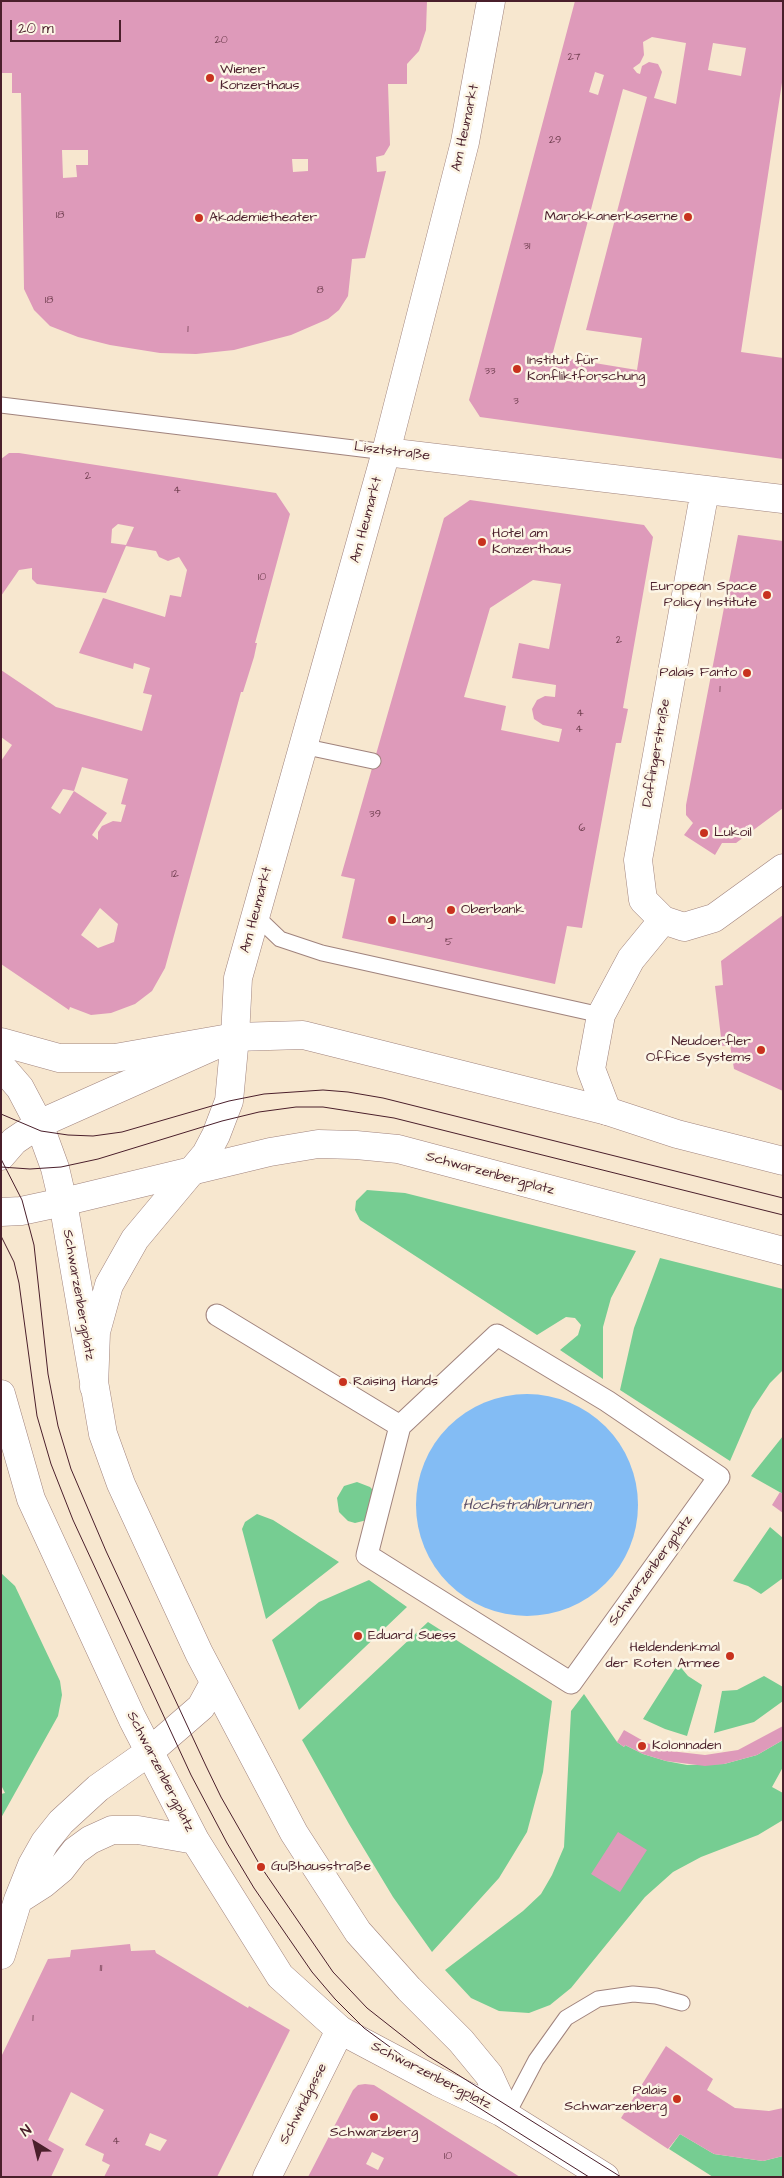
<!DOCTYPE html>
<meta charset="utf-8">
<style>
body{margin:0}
#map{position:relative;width:784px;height:2178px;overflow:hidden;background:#f7e7cf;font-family:"Architects Daughter",sans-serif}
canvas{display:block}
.frame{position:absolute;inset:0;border:2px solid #4a1f2b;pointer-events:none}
.north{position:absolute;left:10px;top:2118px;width:50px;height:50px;-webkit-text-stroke:4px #fcf5e5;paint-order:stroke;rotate:324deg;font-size:14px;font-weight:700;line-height:20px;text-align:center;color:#4a1f2b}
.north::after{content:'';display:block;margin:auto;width:18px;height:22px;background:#4a1f2b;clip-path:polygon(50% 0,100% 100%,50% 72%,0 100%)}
.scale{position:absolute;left:10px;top:20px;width:111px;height:22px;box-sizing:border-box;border:2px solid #4a1f2b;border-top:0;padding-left:6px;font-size:15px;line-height:18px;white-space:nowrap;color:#4a1f2b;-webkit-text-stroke:4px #fcf5e5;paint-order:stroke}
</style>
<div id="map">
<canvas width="784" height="2178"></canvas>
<div class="frame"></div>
<div class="north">N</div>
<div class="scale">20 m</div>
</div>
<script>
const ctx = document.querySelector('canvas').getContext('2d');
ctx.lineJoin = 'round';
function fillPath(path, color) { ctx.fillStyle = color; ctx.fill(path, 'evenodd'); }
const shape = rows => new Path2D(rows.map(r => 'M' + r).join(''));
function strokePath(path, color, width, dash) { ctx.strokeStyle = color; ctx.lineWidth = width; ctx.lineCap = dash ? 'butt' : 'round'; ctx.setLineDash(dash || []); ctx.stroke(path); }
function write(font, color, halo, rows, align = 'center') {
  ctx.font = font + ' "Architects Daughter",sans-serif'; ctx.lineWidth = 5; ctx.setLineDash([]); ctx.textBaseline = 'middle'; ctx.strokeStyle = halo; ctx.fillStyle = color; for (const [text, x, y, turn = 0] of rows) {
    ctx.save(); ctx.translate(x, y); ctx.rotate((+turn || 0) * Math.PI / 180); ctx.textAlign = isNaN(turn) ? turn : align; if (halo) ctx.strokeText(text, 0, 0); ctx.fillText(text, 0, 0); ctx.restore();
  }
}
fillPath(shape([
 [367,1190,405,1193,636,1251,611,1298,603,1327,603,1379,560,1350,578,1335,581,1325,575,1318,566,1317,537,1335,360,1220,355,1210,356,1201],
 [660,1258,783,1289,783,1370,770,1383,752,1410,730,1461,620,1390,634,1328],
 [783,1436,783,1494,751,1476],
 [357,1482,370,1487,375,1492,367,1520,355,1523,348,1521,339,1512,337,1498,344,1486],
 [257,1514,273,1520,339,1562,266,1619,242,1529,245,1522],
 [770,1527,783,1538,783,1578,761,1594,748,1586,733,1581],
 [1,1573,15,1586,60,1681,62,1695,58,1716,1,1818,1,1794,5,1793,1,1785],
 [369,1580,407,1607,299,1710,272,1640,319,1602],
 [428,1622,552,1701,543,1772,527,1832,499,1878,432,1952,393,1897,349,1824,302,1740],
 [678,1664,688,1676,702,1685,687,1736,665,1729,643,1719],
 [764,1676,783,1687,783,1701,754,1722,714,1733,722,1691,737,1690],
 [584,1694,617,1742,624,1747,625,1745,643,1754,666,1761,687,1765,724,1764,757,1755,783,1740,783,1767,772,1787,783,1793,783,1820,758,1835,701,1857,673,1872,645,1897,571,1988,550,2005,529,2013,499,2011,471,1998,445,1970,523,1911,541,1894,552,1875,564,1847,571,1711],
 [680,2134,714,2154,763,2161,783,2156,783,2177,713,2177,669,2149]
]), '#76cd92');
fillPath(shape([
 '416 1505a111 111 0 1 1 222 0a111 111 0 1 1-222 0Z'
]), '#83bcf4');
fillPath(shape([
 [1,1,427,1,426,30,419,51,407,64,407,84,388,84,390,145,384,155,376,157,377,172,386,171,365,258,352,259,348,296,339,310,328,319,291,335,234,350,196,354,160,353,110,345,78,337,50,326,34,310,24,289,21,93,12,93,12,73,1,73],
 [62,150,88,150,88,165,76,165,77,177,63,178],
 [292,159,308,159,308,171,293,172],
 [575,1,783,1,783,76,741,352,783,358,783,459,480,417,469,400],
 [652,37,686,43,676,104,654,98,662,72,658,64,649,62,642,66,640,74,637,73,633,68,640,63,644,55,643,42],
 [713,43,746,48,741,76,708,70],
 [595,72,604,75,598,95,589,92],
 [623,89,647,97,586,330,642,338,637,370,552,356],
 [9,453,19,453,276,493,290,514,255,643,257,643,254,657,243,692,241,692,165,968,152,991,135,1004,111,1013,91,1015,70,1007,69,1010,1,964,1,761,12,745,1,737,1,670,56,707,142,731,152,695,143,693,150,668,134,663,133,669,79,653,103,598,165,617,170,595,181,597,187,570,179,557,168,561,159,557,156,551,126,546,106,593,37,584,32,579,32,568,19,570,1,596,1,459],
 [118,524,134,527,126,545,111,543,112,529],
 [82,767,128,779,121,804,126,805,121,822,113,821,102,826,98,832,98,840,92,835,107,813,74,791,60,814,51,808,63,789,74,791],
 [100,908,118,924,114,942,98,948,81,935],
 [470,500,644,525,653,537,623,708,628,709,621,743,616,743,582,928,567,926,555,984,342,938,355,879,341,876,444,518],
 [533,580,561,584,549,649,519,643,512,678,556,685,555,697,545,696,537,700,532,709,534,719,543,725,562,729,559,742,501,730,506,706,464,697,490,608],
 [738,535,783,541,783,808,736,843,722,843,715,855,684,835,693,823,686,815,686,805],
 [783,915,783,1091,734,1069,730,1045,722,1046,715,986,723,985,721,961],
 [780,1492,783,1494,783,1513,772,1505],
 [783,1726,783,1740,757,1755,724,1764,705,1766,666,1761,643,1754,625,1745,624,1747,617,1742,624,1730,647,1743,670,1751,705,1755,738,1750],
 [618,1832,647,1850,620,1892,591,1874],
 [130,1944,131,1951,155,1950,156,1953,248,2008,249,2006,290,2030,217,2177,104,2177,110,2165,102,2161,104,2154,85,2145,104,2110,71,2092,48,2140,64,2149,51,2177,1,2177,1,2057,48,1959,70,1957,71,1950],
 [150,2133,167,2140,160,2151,145,2145],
 [666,2046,713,2079,707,2090,735,2108,769,2111,783,2108,783,2156,763,2161,714,2154,680,2134,668,2149,621,2118],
 [365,2084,374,2085,520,2177,308,2177,353,2090,358,2085],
 [372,2152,384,2158,378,2170,366,2164]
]), '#de9aba');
const service = shape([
 [1,405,386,452],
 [302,746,373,761],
 [256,916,280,939,322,953,601,1015],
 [507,2115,536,2060,566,2018,598,1999,633,1994,656,1996,682,2003]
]);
const pedestrian = shape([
 [217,1315,400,1426],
 [497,1335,607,1401,719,1477,571,1683,367,1555,400,1426,497,1335]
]);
const minor = shape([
 [386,452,783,499],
 [705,490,638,860,643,900,663,920,684,927,714,918,783,868],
 [607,1111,591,1069,601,1015,631,959,663,920],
 [267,2177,340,2030]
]);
const tertiary = shape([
 [1,1066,20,1088,39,1124,55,1168,63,1202,103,1434,121,1484,199,1653,294,1833,358,1932,409,1989,461,2041,489,2075,501,2101,501,2112],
 [1,1156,14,1141,39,1124,216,1045],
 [94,1387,96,1332,109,1285,135,1239,206,1154,216,1135,229,1101,235,1037,238,978,386,452,465,142,491,1],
 [1,1394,31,1499,132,1718,195,1840,280,1976,340,2030,438,2082,501,2112,605,2177],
 [18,1900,43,1884,61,1869,75,1851,90,1840,112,1830,138,1830,195,1840],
 [1,1955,18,1900,32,1865,45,1842,61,1822,98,1788,149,1752,201,1707,214,1683]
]);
const secondary = shape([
 [1,1042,59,1058,115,1058,235,1037,303,1035,607,1111,677,1134,783,1161],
 [1,1212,21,1211,63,1202,270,1152,318,1144,356,1145,398,1149,783,1251]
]);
strokePath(service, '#a0837d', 17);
strokePath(pedestrian, '#a0837d', 23);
strokePath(minor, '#a0837d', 29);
strokePath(tertiary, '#a0837d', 29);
strokePath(secondary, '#a0837d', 29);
strokePath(service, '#fff', 15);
strokePath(pedestrian, '#fff', 21);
strokePath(minor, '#fff', 28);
strokePath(tertiary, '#fff', 28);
strokePath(secondary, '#fff', 28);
strokePath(shape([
 [1,1114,41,1131,68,1135,93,1136,122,1132,229,1101,264,1094,323,1090,348,1092,383,1098,783,1198],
 [1,1159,22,1200,34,1245,48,1374,58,1426,71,1469,106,1551,206,1766,221,1797,261,1867,333,1972,367,2008,428,2056,621,2177],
 [1,1167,30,1169,61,1167,98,1159,222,1121,259,1112,296,1107,323,1107,394,1118,783,1215],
 [1,1236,14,1262,19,1283,37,1416,51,1464,73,1520,191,1775,227,1843,254,1888,312,1972,335,1999,364,2028,438,2082,589,2177]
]), '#4a1f2b', 1);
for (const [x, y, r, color] of [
 [210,78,5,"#c8321e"],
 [688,217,5,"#c8321e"],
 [199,218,5,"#c8321e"],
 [517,369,5,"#c8321e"],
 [482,542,5,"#c8321e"],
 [767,595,5,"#c8321e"],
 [747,673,5,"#c8321e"],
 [704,833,5,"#c8321e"],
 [451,910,5,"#c8321e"],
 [392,920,5,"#c8321e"],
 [761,1050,5,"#c8321e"],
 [343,1382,5,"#c8321e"],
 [358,1636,5,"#c8321e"],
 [730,1656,5,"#c8321e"],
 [642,1746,5,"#c8321e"],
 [261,1867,5,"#c8321e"],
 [677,2099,5,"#c8321e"],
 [374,2117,5,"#c8321e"]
]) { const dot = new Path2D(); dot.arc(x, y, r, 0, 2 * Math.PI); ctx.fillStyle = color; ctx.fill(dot); strokePath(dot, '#fcf5e5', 2); }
write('11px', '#6f3e4f', null, [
 ["20",221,41],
 ["27",574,58],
 ["29",555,141],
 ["18",60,216],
 ["31",527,247],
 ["8",320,291],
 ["18",49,301],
 ["1",188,330],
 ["33",490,372],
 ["3",516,402],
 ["2",88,477],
 ["4",177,491],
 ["10",262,578],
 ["2",619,641],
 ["1",720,690],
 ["4",580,714],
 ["4",579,730],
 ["39",375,815],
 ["6",582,829],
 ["12",175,875],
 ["5",449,943],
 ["11",101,1969],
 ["1",33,2019],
 ["4",116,2142],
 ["10",448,2157]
]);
write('14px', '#4a1f2b', '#fcf5e5', [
 ["Wiener",220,70],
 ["Konzerthaus",220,86],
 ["Marokkanerkaserne",678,217,"right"],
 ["Akademietheater",209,218],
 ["Institut für",527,361],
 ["Konfliktforschung",527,377],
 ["Hotel am",492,534],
 ["Konzerthaus",492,550],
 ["European Space",757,587,"right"],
 ["Policy Institute",757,603,"right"],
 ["Palais Fanto",737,673,"right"],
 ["Lukoil",714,833],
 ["Oberbank",461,910],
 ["Lang",402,920],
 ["Neudoerfler",751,1042,"right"],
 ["Office Systems",751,1058,"right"],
 ["Raising Hands",353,1382],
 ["Eduard Suess",368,1636],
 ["Heldendenkmal",720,1648,"right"],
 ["der Roten Armee",720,1664,"right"],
 ["Kolonnaden",652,1746],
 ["Gußhausstraße",271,1867],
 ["Palais",667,2091,"right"],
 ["Schwarzenberg",667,2107,"right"],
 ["Schwarzberg",374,2133,"center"]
], 'left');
write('14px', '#4a1f2b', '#fcf5e5', [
 ["Am Heumarkt",466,128,-78],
 ["Lisztstraße",392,452,7],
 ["Am Heumarkt",367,520,-75],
 ["Daffingerstraße",657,753,-80],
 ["Am Heumarkt",257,910,-75],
 ["Schwarzenbergplatz",490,1174,15],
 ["Schwarzenbergplatz",78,1295,80],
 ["Schwarzenbergplatz",651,1571,-54],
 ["Schwarzenbergplatz",160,1772,63],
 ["Schwarzenbergplatz",431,2076,27],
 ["Schwindgasse",304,2104,-63]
]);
write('italic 15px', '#5b4e67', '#fcf5e5', [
 ["Hochstrahlbrunnen",527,1506]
]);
</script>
